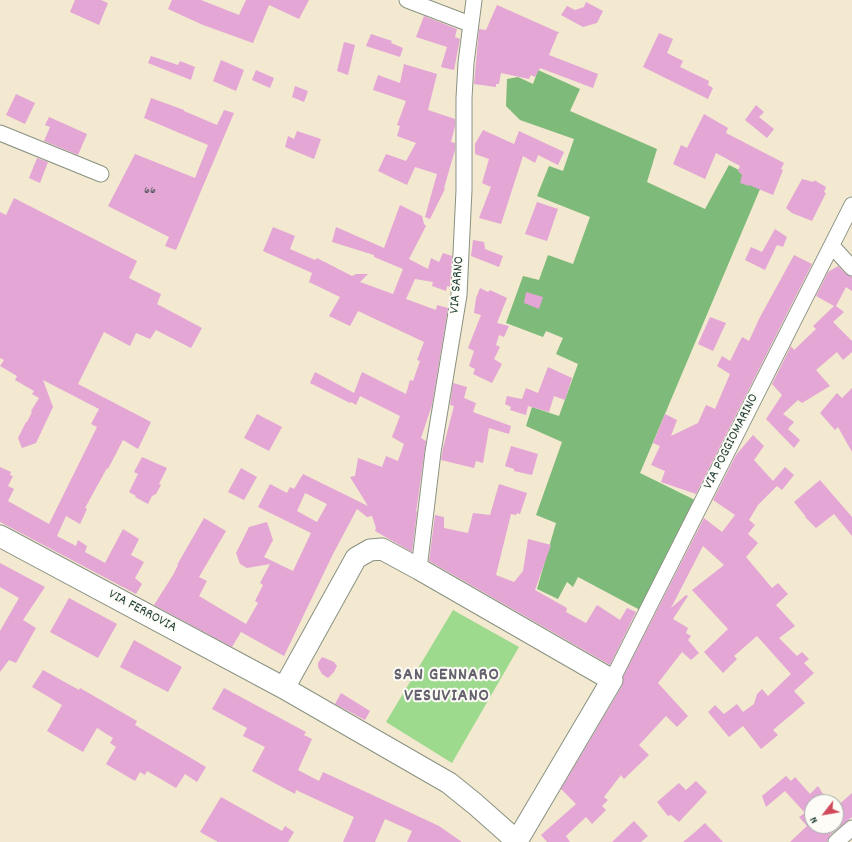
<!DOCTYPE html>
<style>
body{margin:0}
#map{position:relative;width:852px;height:842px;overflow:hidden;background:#f3e8d0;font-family:Dekko,sans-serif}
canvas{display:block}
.north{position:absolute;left:804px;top:794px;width:40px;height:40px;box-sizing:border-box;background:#fdfcf7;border:1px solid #a4b0a9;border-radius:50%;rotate:239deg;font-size:11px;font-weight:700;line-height:16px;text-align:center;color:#1f3d34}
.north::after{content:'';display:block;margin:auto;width:14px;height:18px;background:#d1495b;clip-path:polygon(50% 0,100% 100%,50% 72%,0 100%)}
</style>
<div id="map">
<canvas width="852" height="842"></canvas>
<div class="north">N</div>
</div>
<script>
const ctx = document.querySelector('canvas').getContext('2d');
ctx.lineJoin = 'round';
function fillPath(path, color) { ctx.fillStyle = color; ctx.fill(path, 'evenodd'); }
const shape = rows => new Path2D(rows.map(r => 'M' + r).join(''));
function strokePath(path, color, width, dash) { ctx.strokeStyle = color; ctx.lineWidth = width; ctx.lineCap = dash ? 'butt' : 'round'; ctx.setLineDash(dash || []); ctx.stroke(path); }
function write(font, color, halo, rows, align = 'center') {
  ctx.font = font + ' Dekko,sans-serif'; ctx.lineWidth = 4; ctx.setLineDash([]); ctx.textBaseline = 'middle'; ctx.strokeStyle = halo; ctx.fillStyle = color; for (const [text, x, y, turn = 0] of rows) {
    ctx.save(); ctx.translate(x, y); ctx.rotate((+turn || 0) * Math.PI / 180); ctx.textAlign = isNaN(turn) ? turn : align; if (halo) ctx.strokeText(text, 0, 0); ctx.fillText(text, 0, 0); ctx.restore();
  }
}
fillPath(shape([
 [453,610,519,647,452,763,386,722]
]), '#9dda8e');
fillPath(shape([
 [538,70,580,89,570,111,657,149,647,182,705,209,729,165,763,182,640,473,697,501,640,610,578,577,573,587,567,582,558,599,537,589,556,523,536,515,562,442,526,426,532,407,559,416,578,364,556,354,563,338,546,331,543,337,506,323,523,276,539,280,548,255,573,264,590,217,537,196,549,166,563,171,574,139,520,120,506,106,507,79,518,77,533,84]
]), '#7eba79');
fillPath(shape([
 [75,0,101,0,108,3,99,25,70,12],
 [172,0,201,0,239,15,246,0,309,0,299,19,269,5,253,43,203,25,168,9],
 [586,2,603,11,597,23,583,27,561,15,567,6,575,10,584,7],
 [497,5,560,33,558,33,549,55,598,74,593,88,540,68,535,77,531,75,529,79,501,73,499,84,496,84,496,87,474,84,479,29,486,30],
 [424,16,457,29,455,37,460,39,454,70,441,67,447,47,416,37],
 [659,33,673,39,667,53,683,61,680,67,709,81,708,85,713,88,708,99,643,67],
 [371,34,392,41,391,43,403,48,400,57,366,46],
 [344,42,355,45,348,75,337,71],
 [151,56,178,65,180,61,195,67,191,80,148,63],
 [221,60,244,70,236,91,213,81],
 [404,64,437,74,428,110,455,119,455,126,451,142,455,143,455,150,444,188,445,189,430,219,425,217,437,174,415,167,407,185,378,171,386,154,406,161,416,143,397,136,400,126,397,125,406,101,373,90,378,75,400,83],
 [256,70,274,78,270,88,252,80],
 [295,86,308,91,304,102,292,97],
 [16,94,35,103,25,124,6,115],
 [151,98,184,110,184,111,217,125,224,110,234,113,176,250,165,246,169,237,108,206,135,154,195,178,208,145,144,118],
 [756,105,764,112,759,117,774,129,767,138,745,120],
 [704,114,728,128,726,133,784,163,781,169,783,170,773,195,749,185,749,186,740,183,742,175,738,171,740,166,716,153,705,179,673,164,681,145,687,148],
 [49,117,87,134,78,155,44,141,50,127,45,125],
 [483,130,514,144,519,131,564,152,558,165,538,155,535,163,523,156,501,224,479,218,491,187,482,183,489,159,475,154,475,144],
 [297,131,321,139,314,159,285,147,288,136,294,139],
 [37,158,48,162,40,183,29,178],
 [802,179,814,182,814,180,826,187,824,192,826,193,812,221,792,213,786,208],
 [14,198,137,261,129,278,161,294,157,304,202,328,191,348,156,330,150,339,136,333,130,346,104,332,78,384,151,422,138,449,123,440,108,469,107,468,85,508,87,509,80,524,66,516,57,536,76,546,78,540,87,546,85,552,105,563,123,529,139,539,131,555,144,562,135,578,142,584,136,594,0,522,0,467,11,472,10,475,13,476,8,486,14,489,8,501,49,524,97,427,91,424,99,409,43,380,53,407,36,443,22,448,18,438,26,422,27,422,32,412,31,411,39,398,32,394,34,391,15,380,17,376,0,366,4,360,0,358,0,212,6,215],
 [537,202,558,209,547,241,525,234],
 [400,205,422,216,424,224,426,226,409,259,428,269,431,258,439,262,443,253,452,256,450,287,447,286,446,291,432,286,433,282,415,279,406,299,436,310,437,305,448,308,432,405,421,438,426,441,417,506,416,511,417,512,412,552,375,531,376,528,372,516,367,517,357,509,333,554,284,656,241,632,232,647,154,605,173,575,178,565,177,565,204,518,226,531,199,577,207,581,199,596,246,624,258,603,255,601,263,585,260,583,270,564,247,568,240,564,236,553,249,527,267,522,273,540,264,557,293,571,311,533,258,507,270,484,287,493,290,487,294,489,303,474,368,506,350,477,355,476,358,458,382,467,386,456,398,461,404,444,392,437,400,416,360,396,356,405,351,402,350,403,310,383,315,372,354,393,362,372,406,394,410,380,413,381,420,361,417,360,424,342,358,311,350,326,329,316,340,297,309,282,312,273,263,251,273,227,295,236,290,249,315,260,317,258,352,276,356,274,368,274,360,282,393,294,403,269,374,257,374,255,332,242,336,227,384,248],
 [305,493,327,504,317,522,297,511],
 [775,229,787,237,783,247,777,245,765,270,745,260,751,247,762,252],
 [473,240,484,242,485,249,503,256,499,267,471,256],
 [794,255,812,264,696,494,661,482,665,471,651,465,660,446,653,443,665,414,677,420,671,436,698,423,706,405,715,409,730,374,717,366,722,356,730,361,742,337,749,341,759,319],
 [838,266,846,274,852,277,852,291,846,287,836,306,844,312,833,322,852,341,852,352,843,360,837,352,816,370,830,386,802,403,798,400,783,414,794,422,788,429,800,440,794,448,766,419,782,395,772,384,791,346,794,350,816,329,813,326,834,306,816,296,828,272],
 [480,288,488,292,490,290,507,298,497,323,509,326,504,337,499,335,496,345,500,347,494,359,502,364,492,383,473,374,475,369,469,366,474,351,468,348,481,315,474,313,476,298],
 [526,292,543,297,539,309,524,303],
 [710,317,726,323,713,351,698,344],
 [548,367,572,378,565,400,554,396,549,412,528,406,526,415,510,410,511,407,505,404,507,396,522,399,526,388,538,393],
 [453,383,467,387,464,398,476,403,473,412,511,426,509,434,489,428,483,463,476,461,474,468,441,460,443,448,454,406,450,405],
 [852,388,852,452,838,427,835,430,820,413,837,393,842,398],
 [257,414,282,427,269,451,244,438],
 [753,435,764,446,754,460,773,481,785,467,794,475,782,490,777,486,758,505,749,520,755,525,748,534,758,543,746,557,772,588,778,583,788,594,776,605,795,626,779,638,797,656,802,652,809,659,804,663,814,673,794,691,805,703,773,730,778,735,761,749,743,726,729,737,708,712,715,705,724,714,737,704,743,712,754,704,757,694,762,689,768,696,791,674,757,636,734,656,737,659,723,673,704,652,728,629,692,590,724,565,703,546,671,608,686,595,688,596,673,619,688,628,686,633,691,636,688,640,699,653,691,660,682,652,658,683,688,716,677,727,666,716,639,745,649,755,624,779,621,775,604,797,608,800,602,806,606,810,592,824,586,817,566,836,570,842,547,842,541,835,576,804,561,789,622,686,623,677,704,518,722,532,735,515,713,500,736,455],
 [511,446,538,454,532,475,514,471,514,469,505,466],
 [142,457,167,468,159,484,161,485,156,494,152,496,148,504,135,497,136,496,129,492,138,474,134,472],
 [241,468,257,477,244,500,228,492],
 [820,480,852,517,852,536,834,514,816,528,805,517,806,517,794,502],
 [499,484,527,493,520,514,517,513,516,515,511,514,496,575,514,582,523,571,528,539,551,545,535,590,567,608,566,612,586,623,597,605,620,620,627,608,636,612,610,665,429,561,435,515,444,517,444,528,468,533,473,513,490,515],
 [0,563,45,587,23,620,36,628,16,663,9,660,0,672,0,631,19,598,0,587],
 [69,598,117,624,98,658,50,632],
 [134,640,182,667,168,692,120,667],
 [322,657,334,662,337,666,334,672,328,678,322,674,318,667,318,663],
 [43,670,79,690,80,688,137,721,135,725,206,767,197,782,185,774,176,788,147,771,145,775,140,772,135,781,106,764,116,747,110,743,113,738,97,728,83,752,47,731,62,705,32,687],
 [224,688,306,732,304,735,312,739,298,770,319,781,323,772,439,826,462,842,407,842,412,831,385,819,375,842,343,842,354,817,296,790,295,794,252,771,265,747,243,736,247,728,212,709],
 [341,693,370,711,365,720,335,704],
 [786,776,791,781,795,777,810,794,818,786,828,802,812,802,812,826,836,826,836,807,852,793,852,817,830,835,827,842,790,842,807,826,799,817,805,813,785,791,766,807,762,796],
 [696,781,707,792,679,822,671,815,668,816,657,802,679,783,686,790],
 [221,797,282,831,285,826,294,832,288,842,218,842,200,832],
 [634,821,648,836,641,842,612,842],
 [705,823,723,842,683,842,695,832]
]), '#e3a6d5');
const street = shape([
 [407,0,470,24],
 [0,133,101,174],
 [832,246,852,268],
 [419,569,433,452,459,295,464,190,464,98,466,63,474,0],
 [612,680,852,205],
 [836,842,852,828]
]);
const secondary = shape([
 [0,536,284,688,449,783,475,804,518,842],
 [284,688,356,558,370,550,382,549,419,569,612,680,517,841]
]);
strokePath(street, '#899282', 17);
strokePath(secondary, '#899282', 23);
strokePath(street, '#fff', 15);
strokePath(secondary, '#fff', 21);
write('12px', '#50575c', null, [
 ["66",150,191]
]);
write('14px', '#1f3d34', '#fdfcf7', [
 ["VIA SARNO",458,285,-85],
 ["VIA POGGIOMARINO",732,442,-63],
 ["VIA FERROVIA",142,612,28]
]);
ctx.letterSpacing = '1px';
write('bold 18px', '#64626c', '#fdfcf7', [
 ["SAN GENNARO",447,677],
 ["VESUVIANO",447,698]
]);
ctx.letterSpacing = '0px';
</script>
